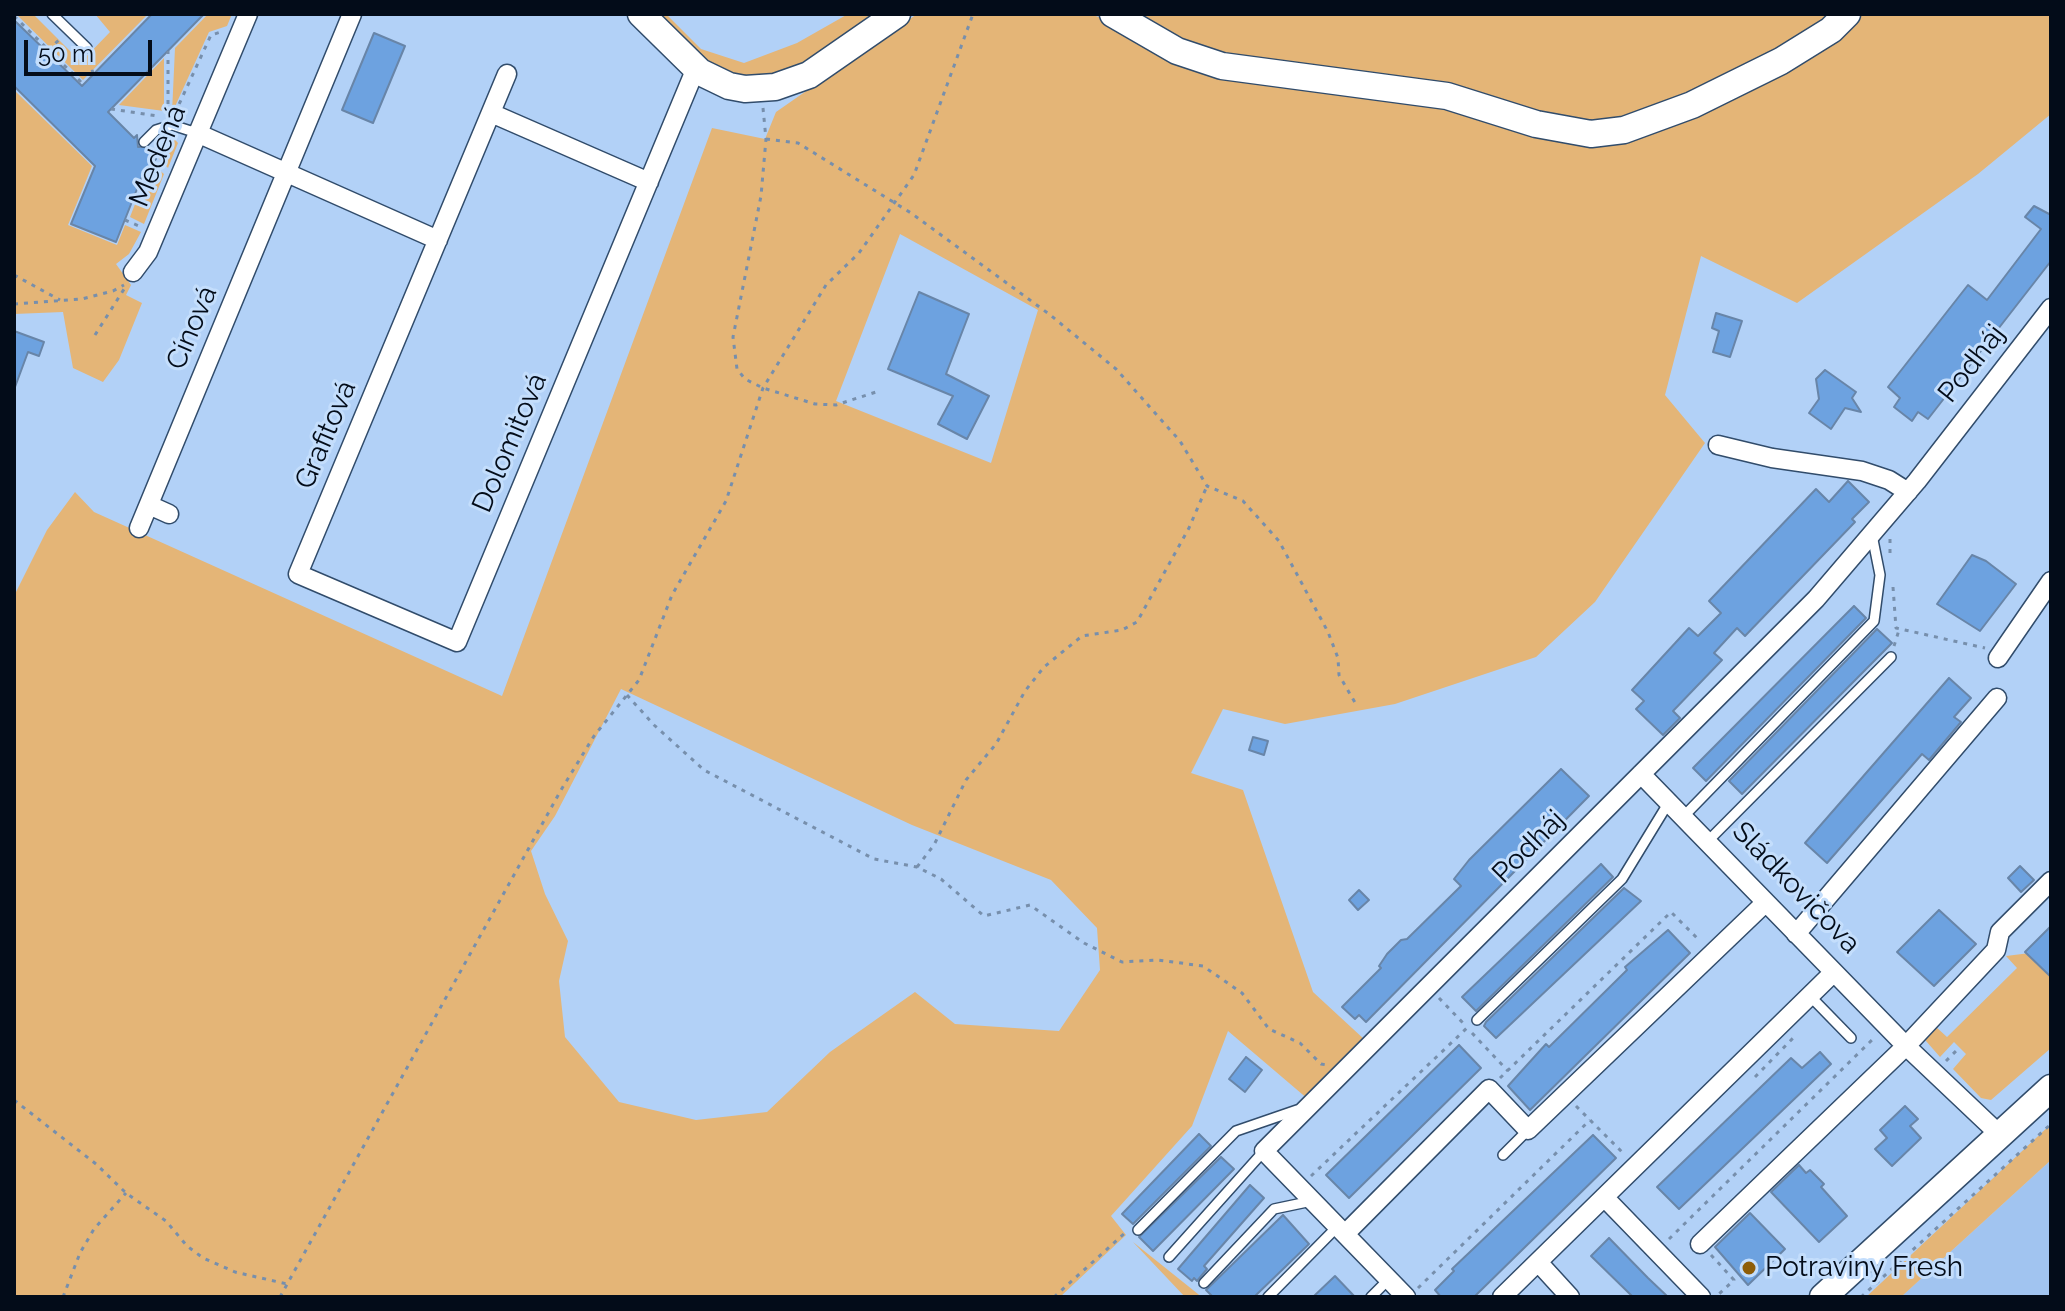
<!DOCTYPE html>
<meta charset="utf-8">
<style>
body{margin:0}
#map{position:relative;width:2065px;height:1311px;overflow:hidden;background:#b2d1f7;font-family:Raleway,sans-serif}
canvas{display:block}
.frame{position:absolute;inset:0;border:16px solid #030c19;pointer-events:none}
.scale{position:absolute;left:24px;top:40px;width:128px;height:36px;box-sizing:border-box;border:4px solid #030c19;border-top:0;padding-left:10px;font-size:24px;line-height:28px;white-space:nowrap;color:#030c19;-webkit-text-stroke:6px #c4defc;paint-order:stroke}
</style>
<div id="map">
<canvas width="2065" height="1311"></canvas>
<div class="frame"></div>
<div class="scale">50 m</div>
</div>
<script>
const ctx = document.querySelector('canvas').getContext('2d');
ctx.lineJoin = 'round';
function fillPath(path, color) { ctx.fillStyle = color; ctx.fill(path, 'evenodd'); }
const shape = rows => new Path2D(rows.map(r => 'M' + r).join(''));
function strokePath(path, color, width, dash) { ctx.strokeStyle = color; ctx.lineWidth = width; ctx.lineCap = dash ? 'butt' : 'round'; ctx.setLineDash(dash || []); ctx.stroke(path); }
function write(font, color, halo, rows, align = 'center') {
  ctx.font = font + ' Raleway,sans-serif'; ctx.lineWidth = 6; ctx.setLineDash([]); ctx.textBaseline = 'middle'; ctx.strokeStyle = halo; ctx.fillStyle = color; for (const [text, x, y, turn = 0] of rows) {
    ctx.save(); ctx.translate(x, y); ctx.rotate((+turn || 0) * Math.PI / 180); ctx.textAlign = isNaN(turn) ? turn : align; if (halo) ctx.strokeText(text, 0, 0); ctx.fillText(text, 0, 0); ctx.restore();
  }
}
fillPath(shape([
 [2051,1160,2051,1297,1901,1297]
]), '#a1c4f0');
fillPath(shape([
 [16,14,33,14,81,62,110,32,95,14,148,14,83,80],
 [208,14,232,14,227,26,209,32,172,113,175,48],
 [654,14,666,14,701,49,744,63,797,43,848,14,885,14,801,69,748,80,702,61],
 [917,14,1089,14,1188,44,1133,14,2051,14,2051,114,1978,174,1797,303,1701,256,1665,395,1705,443,1595,602,1536,657,1395,704,1285,724,1223,709,1191,773,1243,790,1313,992,1365,1040,1309,1100,1228,1031,1192,1126,1111,1216,1126,1235,1060,1297,14,1297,14,596,47,530,75,492,94,512,502,696,712,128,765,139,776,112],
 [900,234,1038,310,991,463,836,401],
 [621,689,912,825,1051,880,1097,928,1100,970,1059,1031,955,1024,915,992,830,1052,767,1112,696,1120,619,1102,565,1037,559,981,568,941,545,894,531,851,555,816],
 [164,58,164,111,119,105],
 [14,90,92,166,68,225,117,245,125,225,141,232,129,254,116,264,131,285,126,295,142,303,119,360,103,382,73,368,63,312,14,314],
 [171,135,178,143,168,168,152,151,164,137],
 [157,168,164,174,144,224,130,217,146,176],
 [2051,932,2051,1048,1991,1100,1981,1098,1953,1069,1966,1054,1954,1042,1940,1057,1926,1041,1924,1034,1935,1026,1947,1037,2017,968,2006,956,2030,953],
 [2051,1124,2051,1160,1901,1297,1866,1297],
 [1133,1242,1198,1294,1201,1297,1185,1297]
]), '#e4b577');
const building = shape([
 [152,14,204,14,108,112,134,138,137,135,138,147,149,147,148,152,156,159,143,174,116,242,71,224,95,166,14,86,14,20,82,86,152,14],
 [374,33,405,46,373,123,342,110,374,33],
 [2034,206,2051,215,2051,261,1928,419,1918,412,1912,421,1894,407,1900,398,1888,387,1968,285,1987,300,2041,229,2025,217,2034,206],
 [919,292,969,314,946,374,989,396,967,439,938,424,953,396,888,369,919,292],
 [1716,313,1742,321,1730,357,1713,352,1719,331,1712,328,1716,313],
 [14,331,44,342,39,356,28,352,15,387,14,331],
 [1825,370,1856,392,1852,398,1861,412,1845,408,1831,429,1809,413,1819,399,1816,379,1825,370],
 [1848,481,1869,502,1852,519,1855,522,1745,636,1737,628,1714,653,1722,660,1673,711,1680,718,1663,735,1636,709,1644,701,1632,690,1689,628,1698,636,1721,613,1709,601,1816,489,1829,502,1848,481],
 [1972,555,1986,561,2016,584,1980,631,1937,604,1972,555],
 [1854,606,1866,618,1706,781,1693,768,1854,606],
 [1877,629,1892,643,1742,794,1729,781,1877,629],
 [1949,678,1971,698,1954,717,1961,722,1929,760,1922,754,1827,863,1805,843,1949,678],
 [1253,737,1268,741,1264,755,1249,750,1253,737],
 [1561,769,1589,796,1366,1022,1359,1015,1355,1019,1342,1007,1381,968,1379,966,1387,954,1401,940,1407,939,1461,886,1454,879,1469,860,1561,769],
 [1601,864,1613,877,1476,1011,1462,997,1601,864],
 [2020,866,2034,880,2021,892,2008,878,2020,866],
 [1624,888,1641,901,1496,1038,1484,1026,1486,1022,1624,888],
 [1359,890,1369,900,1358,910,1349,900,1359,890],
 [1939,910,1976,944,1934,986,1897,952,1939,910],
 [2051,926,2051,977,2025,952,2051,926],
 [1668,930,1690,953,1530,1110,1508,1086,1546,1044,1549,1047,1627,970,1625,967,1668,930],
 [1459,1045,1481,1068,1349,1198,1326,1175,1459,1045],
 [1820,1052,1831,1064,1679,1209,1657,1187,1791,1058,1802,1068,1820,1052],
 [1246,1057,1262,1070,1245,1092,1229,1079,1246,1057],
 [1905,1106,1918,1119,1910,1126,1921,1138,1892,1166,1875,1149,1887,1138,1880,1130,1905,1106],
 [1199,1134,1211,1146,1133,1224,1122,1214,1199,1134],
 [1593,1135,1616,1158,1474,1297,1441,1297,1435,1290,1454,1271,1452,1269,1593,1135],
 [1221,1157,1234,1169,1153,1251,1139,1237,1221,1157],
 [1799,1165,1806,1173,1810,1170,1824,1184,1821,1187,1847,1216,1819,1242,1771,1192,1799,1165],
 [1250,1185,1264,1198,1204,1266,1207,1269,1197,1281,1194,1278,1192,1281,1178,1269,1250,1185],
 [1750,1213,1785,1249,1748,1285,1715,1247,1750,1213],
 [1283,1215,1309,1244,1254,1297,1213,1297,1206,1290,1283,1215],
 [1609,1238,1648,1278,1668,1297,1633,1297,1591,1256,1609,1238],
 [1335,1276,1355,1297,1313,1297,1335,1276]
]);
fillPath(building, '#6da2e0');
strokePath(building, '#6885a8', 2);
const lane = shape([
 [52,14,87,48],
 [144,142,156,130,172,125,197,133],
 [1683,817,1874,621,1880,575,1872,535],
 [1707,842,1891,657],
 [1810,996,1851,1038],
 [1477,1020,1622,879,1669,802],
 [1503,1155,1528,1130],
 [1138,1230,1236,1131,1297,1110],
 [1169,1257,1264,1151],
 [1204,1283,1274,1209,1312,1201],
 [1268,1297,1337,1227],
 [1371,1297,1389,1279]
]);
const street = shape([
 [507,74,298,574,457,642,696,68],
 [491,113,649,182],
 [197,133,438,240],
 [133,272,148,252,248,14],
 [1718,445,1772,458,1862,471,1889,480,1908,492],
 [149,505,169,514],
 [139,528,352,14],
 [1998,658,2051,581],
 [1641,774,1906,1046,2000,1135],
 [1796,934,1997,698],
 [1604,1197,1701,1297],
 [1345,1234,1489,1089,1528,1130,1765,903],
 [1700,1244,1906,1046,1996,950,2000,932,2051,881],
 [1538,1262,1570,1297],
 [1406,1297,1264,1151,1816,599,1917,481,2051,308],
 [1502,1297,1834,972]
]);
const secondary = shape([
 [641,14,700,72,729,86,745,89,775,87,809,75,897,14],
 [1113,14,1177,51,1222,66,1447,96,1536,124,1591,134,1624,130,1692,105,1781,61,1831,30,1847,14],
 [1823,1297,2051,1088]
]);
strokePath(lane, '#314c6b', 12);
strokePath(street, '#314c6b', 21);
strokePath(secondary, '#314c6b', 29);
strokePath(shape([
 [14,16,83,84],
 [48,50,60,39],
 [90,60,93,74],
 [763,108,766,139,761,196,733,337,737,369,745,379,763,388,815,404,836,405,879,391],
 [111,109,158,116],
 [175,113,211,35,221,32],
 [168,114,168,51],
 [766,139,798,143,911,213,1049,314,1116,369,1180,441,1207,486,1243,501,1279,541,1328,632,1338,658,1339,675,1357,706],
 [125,220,139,226],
 [14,275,60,300],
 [14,304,82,299,113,291,124,285],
 [95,335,126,286],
 [1890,539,1890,556],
 [1893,587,1896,628,1985,648],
 [1894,646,1899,630],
 [627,695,654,725,704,770,874,859,917,867,941,879,984,916,1030,905,1084,943,1122,962,1158,960,1203,966,1242,993,1269,1029,1300,1043,1321,1064,1327,1065],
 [917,867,934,845,966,780,996,744,1025,691,1044,667,1082,636,1122,630,1137,622,1189,528,1207,486],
 [1439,998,1464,1024],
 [1472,1033,1508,1071],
 [1946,1061,1956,1051],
 [1755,1077,1796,1035],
 [1500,1078,1671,912,1700,941],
 [14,1100,96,1164,126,1193,166,1221,187,1246,203,1258,235,1272,287,1284],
 [1576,1106,1624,1154],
 [1311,1176,1468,1027],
 [1669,1239,1875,1037],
 [1711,1255,1734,1280,1718,1295],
 [1418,1288,1590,1120],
 [63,1297,80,1253,94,1229,126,1193],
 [280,1297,561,790,594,736,639,680,672,595,726,501,763,388,826,285,859,253,914,175,973,14],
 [1054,1297,1126,1232],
 [1861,1297,2051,1124]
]), '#778fac', 3, [4, 6]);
strokePath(lane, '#fff', 9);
strokePath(street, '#fff', 18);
strokePath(secondary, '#fff', 26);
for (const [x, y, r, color] of [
 [1749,1268,8,"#8e5e09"]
]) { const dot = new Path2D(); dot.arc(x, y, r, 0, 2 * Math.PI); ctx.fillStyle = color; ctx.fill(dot); strokePath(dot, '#c4defc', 3); }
write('28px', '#030c19', '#c4defc', [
 ["Medená",158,156,-68],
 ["Cínová",192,328,-67],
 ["Podháj",1972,364,-52],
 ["Grafitová",326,435,-67],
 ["Dolomitová",510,443,-67],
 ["Podháj",1529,847,-45],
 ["Sládkovičova",1796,888,46]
]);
write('28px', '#030c19', '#c4defc', [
 ["Potraviny Fresh",1765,1268]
], 'left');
</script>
